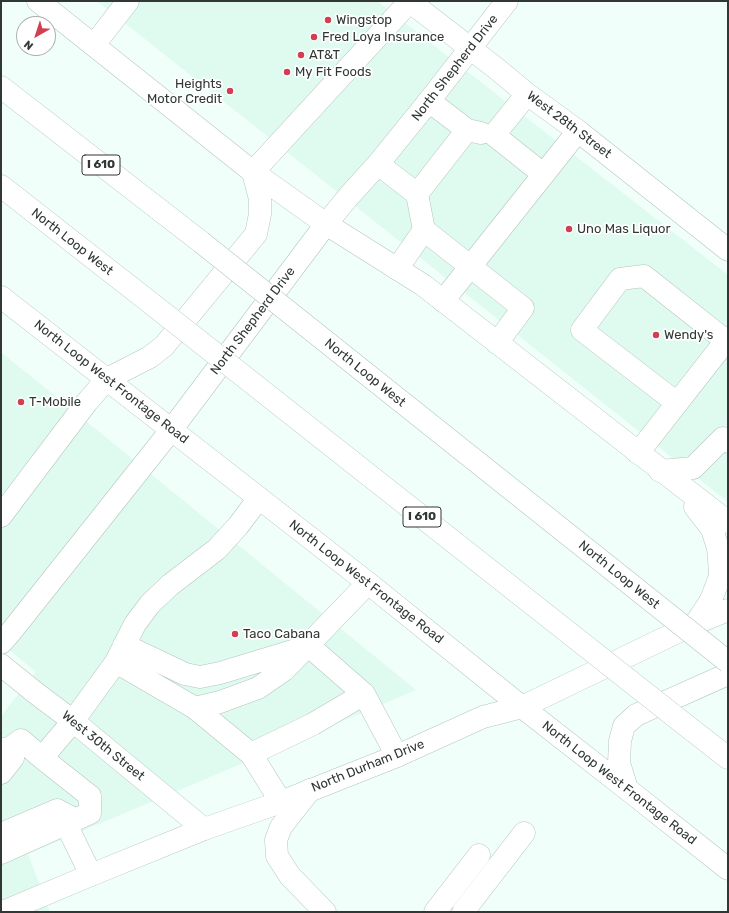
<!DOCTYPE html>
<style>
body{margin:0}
#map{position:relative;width:729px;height:913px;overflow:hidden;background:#f0fff9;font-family:Rubik,sans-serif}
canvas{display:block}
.frame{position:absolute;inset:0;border:2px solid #303734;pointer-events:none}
.north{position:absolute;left:16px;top:16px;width:40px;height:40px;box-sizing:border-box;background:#fff;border:1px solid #acafae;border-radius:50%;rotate:219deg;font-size:11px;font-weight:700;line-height:16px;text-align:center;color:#303734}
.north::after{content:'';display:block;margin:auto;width:14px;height:18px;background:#d14052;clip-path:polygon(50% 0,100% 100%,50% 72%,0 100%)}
</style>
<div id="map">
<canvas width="729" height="913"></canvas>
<div class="frame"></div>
<div class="north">N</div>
</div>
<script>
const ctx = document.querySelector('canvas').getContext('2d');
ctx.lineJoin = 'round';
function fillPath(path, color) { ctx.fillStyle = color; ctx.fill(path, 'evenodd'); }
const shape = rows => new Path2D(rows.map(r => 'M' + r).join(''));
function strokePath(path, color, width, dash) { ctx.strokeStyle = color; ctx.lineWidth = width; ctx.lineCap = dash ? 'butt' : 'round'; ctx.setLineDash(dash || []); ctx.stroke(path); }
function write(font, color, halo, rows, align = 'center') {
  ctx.font = font + ' Rubik,sans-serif'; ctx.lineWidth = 3.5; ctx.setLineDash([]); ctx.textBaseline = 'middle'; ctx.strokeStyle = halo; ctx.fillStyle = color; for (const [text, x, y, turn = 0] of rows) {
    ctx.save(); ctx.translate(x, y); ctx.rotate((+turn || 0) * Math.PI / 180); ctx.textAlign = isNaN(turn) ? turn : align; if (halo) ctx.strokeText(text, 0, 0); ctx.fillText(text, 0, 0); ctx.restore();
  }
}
fillPath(shape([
 [97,1,377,1,728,275,728,502],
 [1,352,416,690,28,854,50,912,1,912,1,716,36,672,1,643]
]), '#dffaef');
const minor = shape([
 [409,1,497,69,527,94,578,131,728,250],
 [94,45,128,1],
 [527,94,494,135,543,174],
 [429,101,467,130,481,133],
 [378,164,417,194,424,230],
 [253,172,410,1],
 [417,194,467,130],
 [397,269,424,230,523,308,497,343],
 [443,301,578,131],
 [677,403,582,330,620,279,644,276,726,341],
 [638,453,728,338],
 [660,471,693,468,723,438,728,442],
 [1,516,87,402,107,379],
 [124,645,185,674,200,677,220,673,309,646,364,694,397,756],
 [116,662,195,708,251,754,281,802],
 [1,665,37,694,73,721,204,829],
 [195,708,220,702,258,688,284,670,368,583],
 [1,749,10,748,21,740,42,758],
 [251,754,313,724,364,694],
 [1,773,13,758,10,748],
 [310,790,281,827,276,840,277,856,290,876,325,912],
 [66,824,91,875],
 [1,834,57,810,76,820],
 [1,853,90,813,90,796,42,758,73,721,116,662,135,624,150,604,170,585,217,549,238,526,259,498],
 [435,912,479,855],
 [463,912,524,833]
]);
const major = shape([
 [38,1,253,172,326,224,423,285,728,522],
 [1,297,368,583,522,707,627,789,728,869],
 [107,379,150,357,164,346,256,234,260,214,260,199,253,172],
 [695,507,712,529,718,548,720,572,719,579,711,600,696,623],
 [1,643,10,633,172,429,326,224,349,196,378,164,429,101,507,1],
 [627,789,619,763,620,741,624,726,636,715,728,674],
 [3,912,91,875,204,829,281,802,397,756,483,717,522,707,696,623,728,610]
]);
const highway = shape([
 [1,87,201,242],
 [1,186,152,304],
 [692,730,728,758]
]);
strokePath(minor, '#b4c5be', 23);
strokePath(major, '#b4c5be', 23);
strokePath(highway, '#b4c5be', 23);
strokePath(minor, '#fff', 22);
strokePath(major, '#fff', 22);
strokePath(highway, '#fff', 22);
const highwayBridge = shape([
 [201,242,728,662],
 [152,304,692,730]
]);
strokePath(highwayBridge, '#b4c5be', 23, []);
strokePath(highwayBridge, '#fff', 22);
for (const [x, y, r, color] of [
 [328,20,4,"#d14052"],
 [314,37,4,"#d14052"],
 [301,55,4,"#d14052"],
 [287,72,4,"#d14052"],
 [230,91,4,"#d14052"],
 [569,229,4,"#d14052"],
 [656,335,4,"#d14052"],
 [21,402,4,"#d14052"],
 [235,634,4,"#d14052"]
]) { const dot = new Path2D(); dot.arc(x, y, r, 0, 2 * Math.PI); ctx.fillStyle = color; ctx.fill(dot); strokePath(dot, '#fff', 1.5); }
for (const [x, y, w] of [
 [101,165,38],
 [422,517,38]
]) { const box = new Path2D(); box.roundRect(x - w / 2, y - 10, w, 20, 3); ctx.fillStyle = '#fff'; ctx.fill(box); strokePath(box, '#303734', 1); }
write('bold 12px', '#303734', null, [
 ["I 610",101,165],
 ["I 610",422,517]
]);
write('13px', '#303734', '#fff', [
 ["Wingstop",336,20],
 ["Fred Loya Insurance",322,37],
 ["AT&T",309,55],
 ["My Fit Foods",295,72],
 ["Heights",222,84,"right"],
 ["Motor Credit",222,99,"right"],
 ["Uno Mas Liquor",577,229],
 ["Wendy's",664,335],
 ["T-Mobile",29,402],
 ["Taco Cabana",243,634]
], 'left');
write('13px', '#303734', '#fff', [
 ["North Shepherd Drive",455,68,-52],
 ["West 28th Street",569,125,37],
 ["North Loop West",72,242,38],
 ["North Shepherd Drive",253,321,-53],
 ["North Loop West",365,373,39],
 ["North Loop West Frontage Road",111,382,38],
 ["North Loop West",619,575,39],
 ["North Loop West Frontage Road",366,582,38],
 ["West 30th Street",103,746,39],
 ["North Durham Drive",368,766,-22],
 ["North Loop West Frontage Road",619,783,38]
]);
</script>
